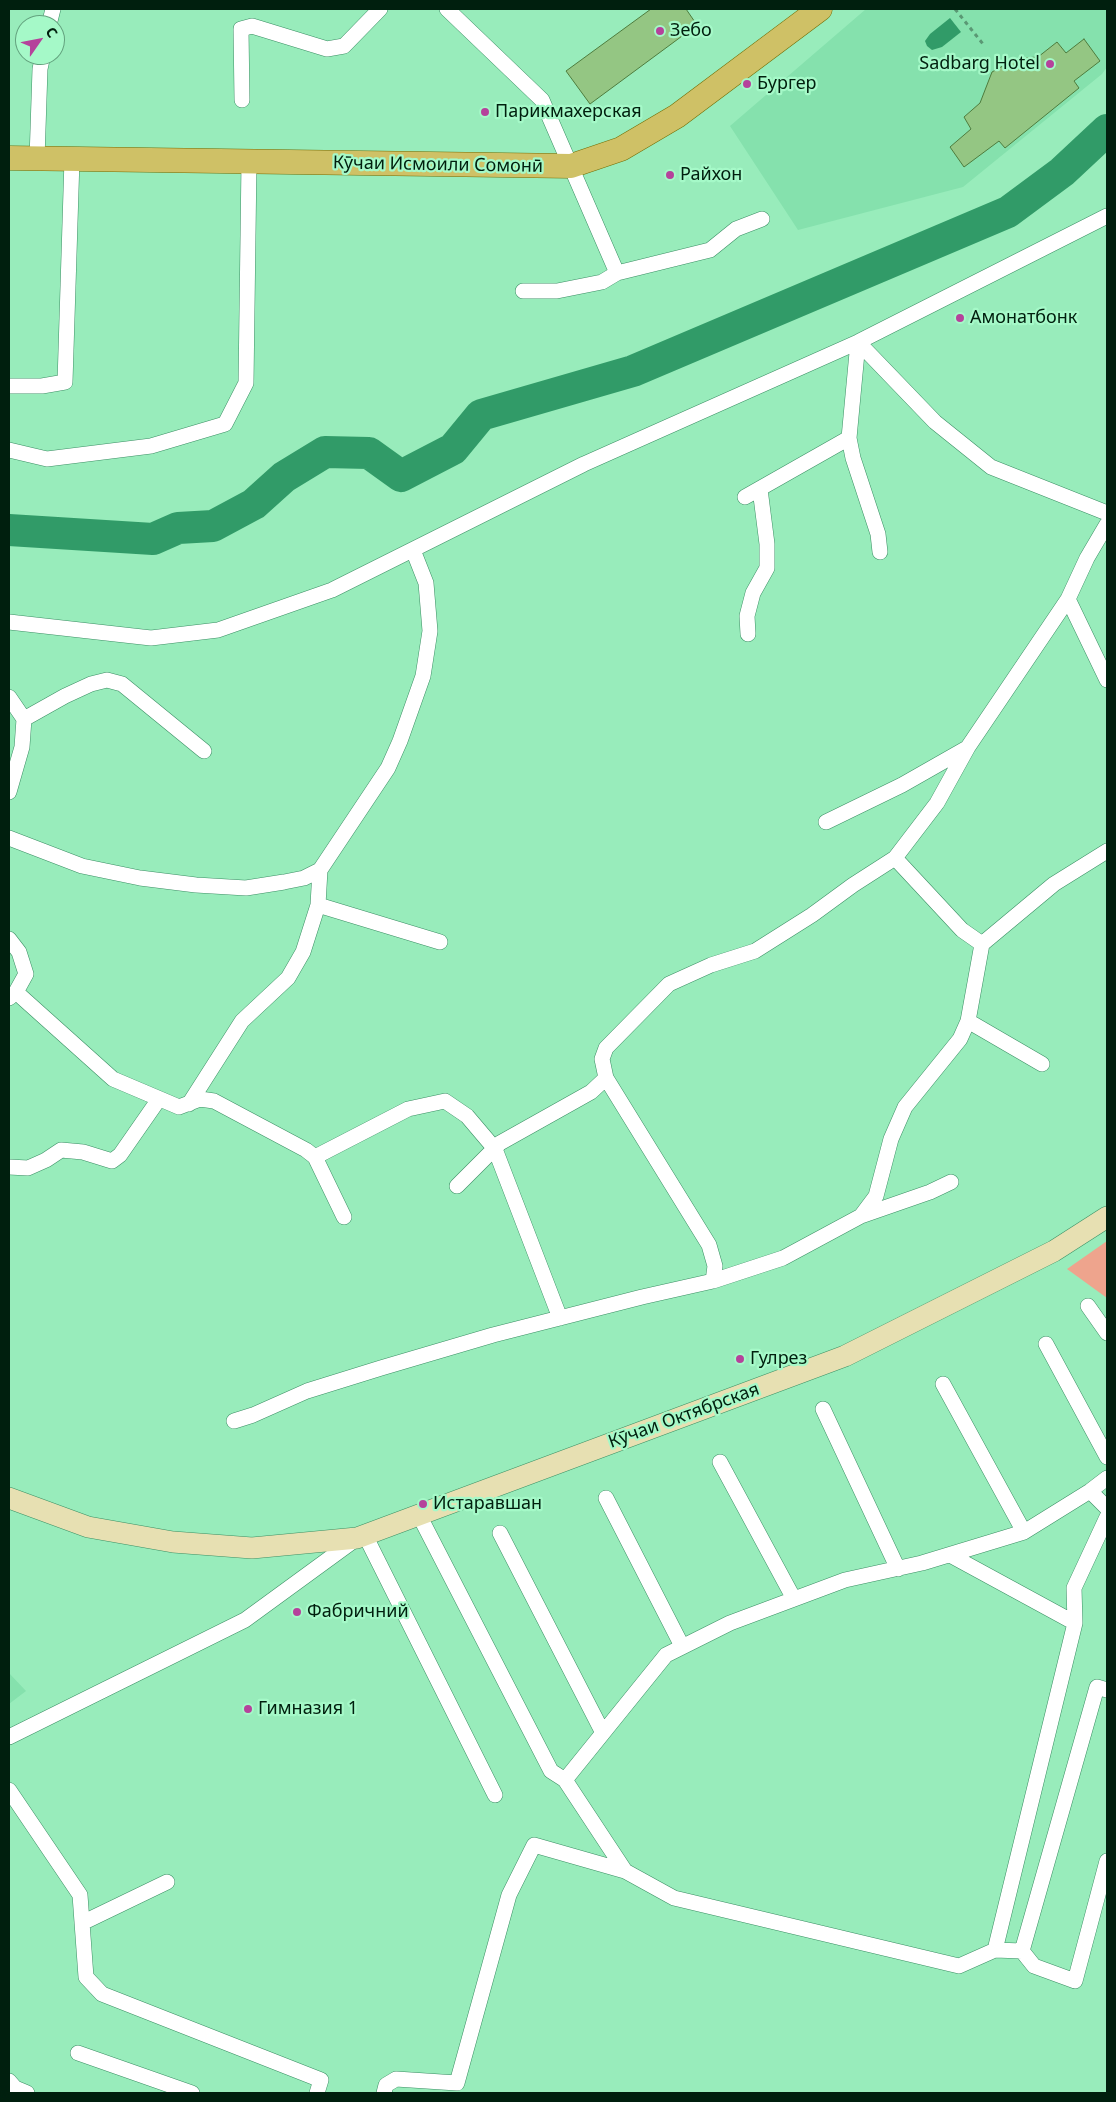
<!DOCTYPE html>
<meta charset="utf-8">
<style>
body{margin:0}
#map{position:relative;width:1116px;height:2102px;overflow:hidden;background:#98ecbb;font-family:"Noto Sans",sans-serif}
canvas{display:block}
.frame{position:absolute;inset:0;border:10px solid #001f0e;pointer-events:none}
.north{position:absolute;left:15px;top:15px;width:50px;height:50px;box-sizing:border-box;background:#a5f9c8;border:1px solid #63a27e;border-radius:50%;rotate:57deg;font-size:14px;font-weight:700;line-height:20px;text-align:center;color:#001f0e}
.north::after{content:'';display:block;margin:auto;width:18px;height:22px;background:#b5429b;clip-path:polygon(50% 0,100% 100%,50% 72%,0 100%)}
</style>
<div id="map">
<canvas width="1116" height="2102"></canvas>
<div class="frame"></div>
<div class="north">С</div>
</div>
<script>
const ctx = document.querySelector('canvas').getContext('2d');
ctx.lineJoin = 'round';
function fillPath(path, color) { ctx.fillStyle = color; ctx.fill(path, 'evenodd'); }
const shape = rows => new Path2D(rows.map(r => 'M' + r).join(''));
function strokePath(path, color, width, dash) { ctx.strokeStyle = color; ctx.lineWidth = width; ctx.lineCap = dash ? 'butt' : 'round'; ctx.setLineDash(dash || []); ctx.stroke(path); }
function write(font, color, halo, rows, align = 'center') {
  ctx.font = font + ' "Noto Sans",sans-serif'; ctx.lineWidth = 4.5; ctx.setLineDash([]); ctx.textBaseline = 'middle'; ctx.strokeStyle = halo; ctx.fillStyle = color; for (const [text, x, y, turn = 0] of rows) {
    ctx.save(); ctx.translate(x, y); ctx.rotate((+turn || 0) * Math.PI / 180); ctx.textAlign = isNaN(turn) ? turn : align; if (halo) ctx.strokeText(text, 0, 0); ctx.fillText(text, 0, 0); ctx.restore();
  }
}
fillPath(shape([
 [866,9,1107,9,1107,67,1102,74,963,187,798,230,730,126],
 [9,1673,26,1691,9,1704]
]), '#85e1ad');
fillPath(shape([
 [1107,1241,1107,1298,1067,1269]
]), '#eea48d');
fillPath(shape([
 [950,18,961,32,942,47,932,50,927,46,925,41,930,34]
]), '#319b68');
strokePath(shape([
 [9,530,153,539,178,528,213,526,254,504,284,477,325,452,369,453,401,476,453,449,481,415,633,371,1008,212,1062,172,1107,130]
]), '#319b68', 32);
const building = shape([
 [651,9,686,9,697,25,590,104,566,71,651,9],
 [1084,39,1100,61,1074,81,1079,88,1005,148,999,141,964,167,950,147,971,129,964,117,980,103,992,72,1012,61,1024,58,1038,57,1057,42,1066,53,1084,39]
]);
fillPath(building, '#94c683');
strokePath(building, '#4e7c3d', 1);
const street = shape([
 [447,9,542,100,617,273,602,282,557,291,523,291],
 [49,25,53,9],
 [242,100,241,29,252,26,327,49,344,46,380,9],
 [37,159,40,69,43,55],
 [617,273,710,250,736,229,762,219],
 [858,342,935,422,991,467,1107,513],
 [858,342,849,438,853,458,878,534,880,552],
 [9,386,42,386,65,382,72,159],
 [9,450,47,459,151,446,225,424,246,383,249,162],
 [745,497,849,438],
 [1107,524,1087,558,1068,599,1107,680],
 [9,622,151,638,218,630,332,590,584,464,858,342,1107,216],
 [748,634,747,616,753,593,767,568,767,544,760,489],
 [9,697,24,719,22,747,9,792],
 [24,719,65,696,91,684,107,680,122,684,204,751],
 [826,822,902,785,967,748],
 [9,838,82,866,140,878,196,885,246,888,284,882,304,878,320,870],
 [895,858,962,930,982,944],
 [318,905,440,942],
 [9,939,19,952,26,974,16,992,9,998],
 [16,992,113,1079,179,1107,200,1099,214,1101,306,1150,315,1157,408,1109,445,1101,467,1116,495,1149,560,1318],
 [968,1021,1042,1064],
 [606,1078,709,1245,715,1266,713,1281],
 [189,1104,242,1021,288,978,303,952,318,905,320,870,388,768,400,741,423,676,430,631,426,583,413,550],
 [315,1157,344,1217],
 [9,1167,28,1168,46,1160,61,1150,83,1152,112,1161,120,1155,159,1099],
 [457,1186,500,1143,591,1092,606,1078,602,1059,606,1048,669,984,711,965,755,951,812,915,853,885,895,858,937,803,968,747,1068,599],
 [861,1216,930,1192,951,1182],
 [1088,1306,1107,1333],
 [1046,1344,1107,1457],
 [943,1384,1024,1532],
 [823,1409,898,1569],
 [234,1421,253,1415,307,1391,381,1368,493,1335,642,1297,713,1281,783,1258,861,1216,876,1196,891,1139,905,1107,960,1039,968,1021,982,944,1054,884,1107,851],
 [720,1462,794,1599],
 [1090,1491,1107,1508],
 [606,1498,682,1646],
 [419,1515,551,1771,565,1780,666,1655,730,1623,845,1580,922,1563,1024,1532,1090,1491,1107,1478],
 [500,1533,603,1733],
 [365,1535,495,1795],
 [950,1555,1075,1623],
 [9,1737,245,1620,356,1539],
 [565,1780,625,1871,674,1898,959,1966,995,1950,1022,1951],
 [9,1790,80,1895,86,1977,102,1994,321,2080,317,2093],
 [82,1923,167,1882],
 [995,1950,1075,1623,1074,1588,1107,1517],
 [1022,1951,1097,1687,1107,1690],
 [1022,1951,1034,1966,1075,1981,1107,1861],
 [78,2053,192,2093],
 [9,2081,15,2088,27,2093],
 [384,2093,386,2085,396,2079,457,2083,509,1895,534,1845,625,1871]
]);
const secondary = shape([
 [9,1498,88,1527,173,1542,252,1548,357,1538,845,1356,1054,1251,1107,1217]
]);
const primary = shape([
 [9,158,571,166,621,149,677,116,820,9]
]);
strokePath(street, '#3b8f64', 16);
strokePath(secondary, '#3b8f64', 22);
strokePath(primary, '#726d05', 25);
strokePath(shape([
 [955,9,983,44]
]), '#5a9874', 3, [4, 4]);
strokePath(street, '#fff', 15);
strokePath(secondary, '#e7e0b2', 21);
strokePath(primary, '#cfc166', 24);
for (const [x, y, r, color] of [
 [660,31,5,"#b5429b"],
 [1050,64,5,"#b5429b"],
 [747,84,5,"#b5429b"],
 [485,112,5,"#b5429b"],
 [670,175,5,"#b5429b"],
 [960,318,5,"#b5429b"],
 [740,1359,5,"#b5429b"],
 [423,1504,5,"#b5429b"],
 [297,1612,5,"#b5429b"],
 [248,1709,5,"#b5429b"]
]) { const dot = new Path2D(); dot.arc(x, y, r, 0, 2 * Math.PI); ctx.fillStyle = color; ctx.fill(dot); strokePath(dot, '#a5f9c8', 2); }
write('18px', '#001f0e', '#a5f9c8', [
 ["Зебо",670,31],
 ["Sadbarg Hotel",1040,64,"right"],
 ["Бургер",757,84],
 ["Парикмахерская",495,112],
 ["Райхон",680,175],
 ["Амонатбонк",970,318],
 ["Гулрез",750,1359],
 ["Истаравшан",433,1504],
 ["Фабричний",307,1612],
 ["Гимназия 1",258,1709]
], 'left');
write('18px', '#001f0e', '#a5f9c8', [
 ["Кӯчаи Исмоили Сомонӣ",438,165,1],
 ["Кӯчаи Октябрская",684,1416,-20]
]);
</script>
